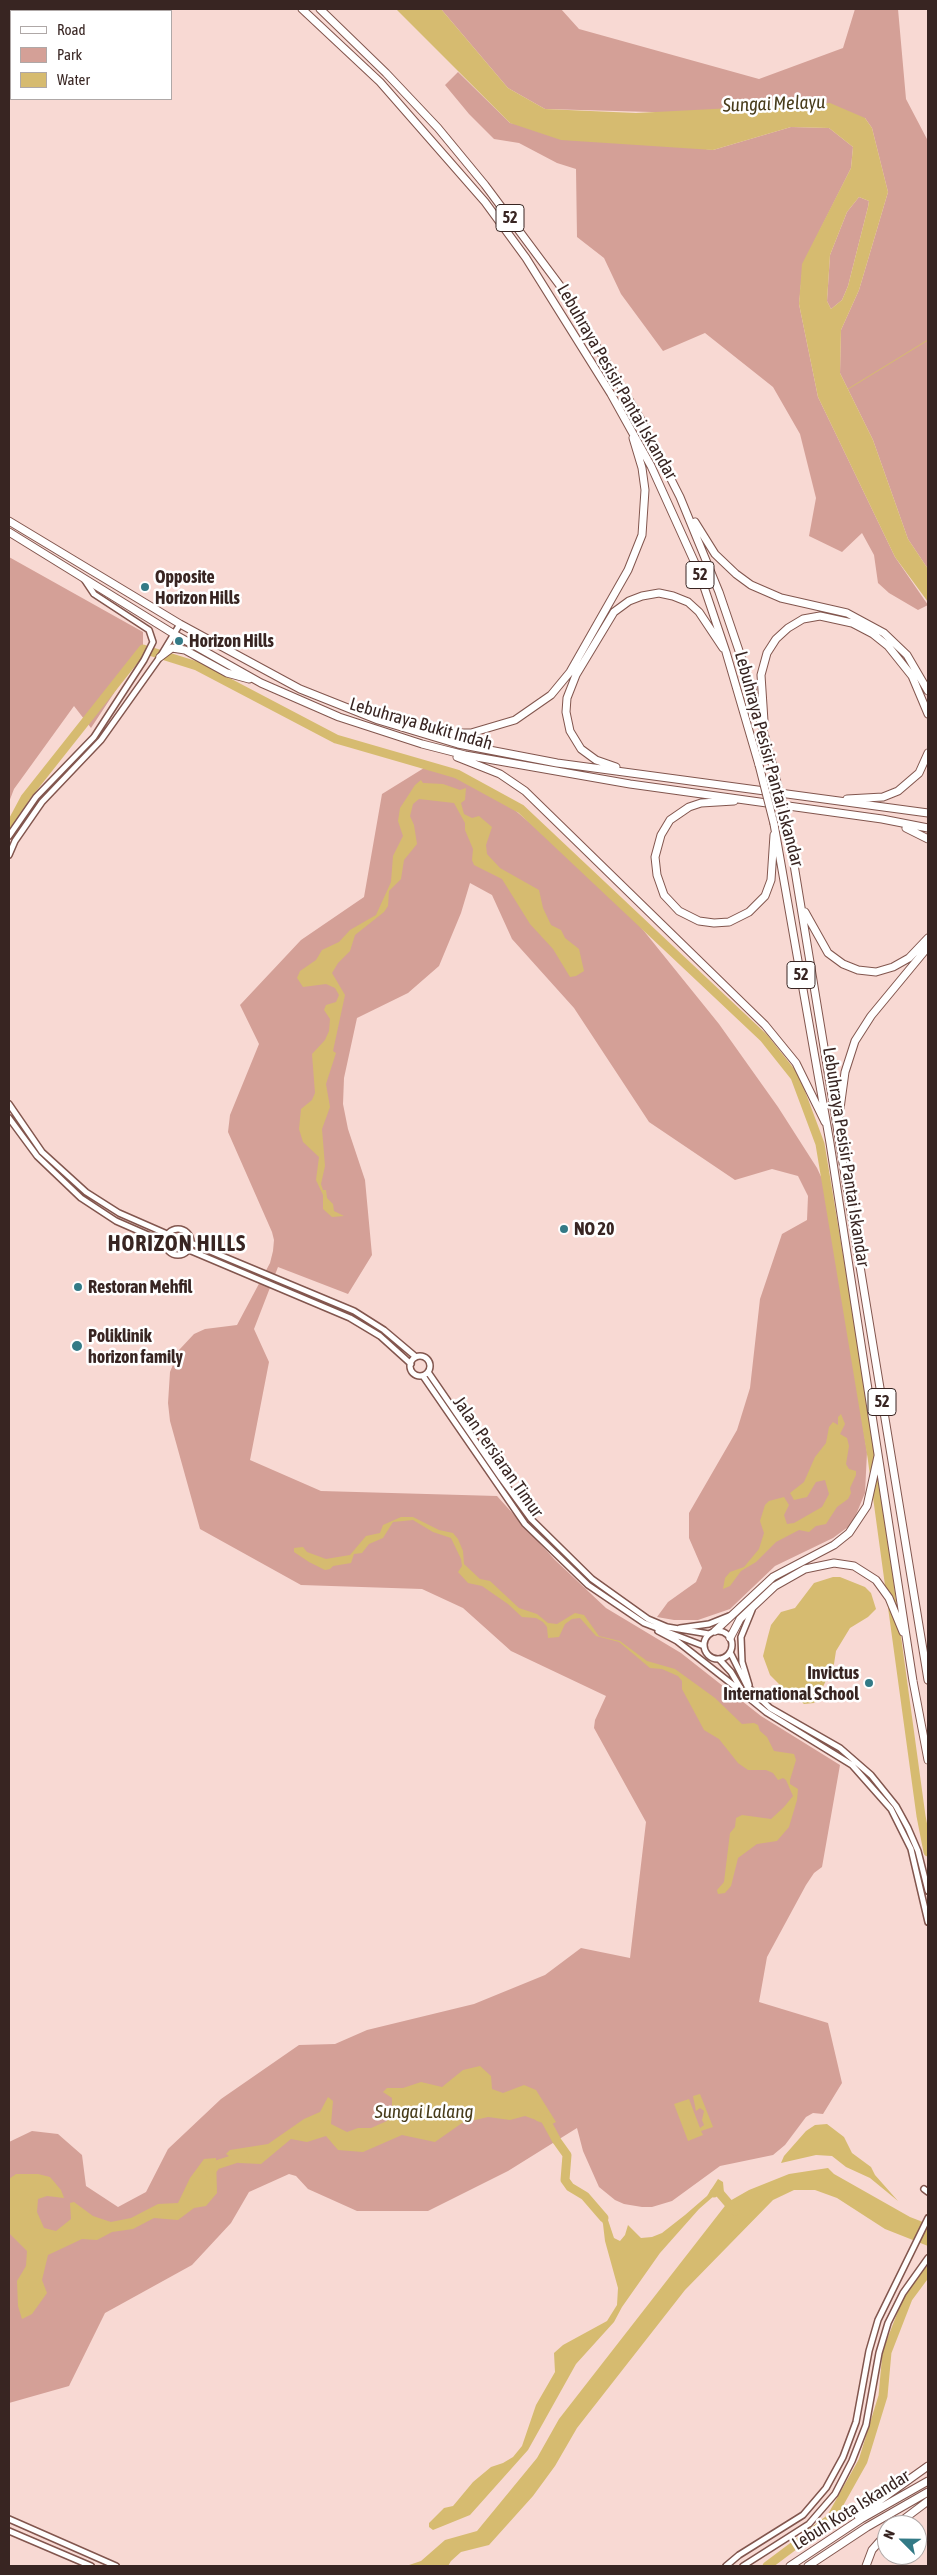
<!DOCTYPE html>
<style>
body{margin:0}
#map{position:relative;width:937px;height:2575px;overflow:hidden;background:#f8d9d3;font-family:"Asap Condensed",sans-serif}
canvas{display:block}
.frame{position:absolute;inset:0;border:10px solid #382522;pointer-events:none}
.legend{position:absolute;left:10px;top:10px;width:162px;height:90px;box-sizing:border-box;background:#fff;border:1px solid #afa8a7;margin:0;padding:6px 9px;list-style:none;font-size:15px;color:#382522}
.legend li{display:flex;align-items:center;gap:10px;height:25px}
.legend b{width:25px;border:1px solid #afa8a7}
.north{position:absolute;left:877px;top:2515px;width:50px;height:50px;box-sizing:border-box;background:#fff;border:1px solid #afa8a7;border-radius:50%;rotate:293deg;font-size:14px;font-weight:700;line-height:20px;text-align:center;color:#382522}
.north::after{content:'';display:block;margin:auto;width:18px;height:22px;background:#337a86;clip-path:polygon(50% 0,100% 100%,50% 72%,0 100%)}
</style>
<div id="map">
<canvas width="937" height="2575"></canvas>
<div class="frame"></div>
<ul class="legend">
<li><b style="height:6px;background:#fff"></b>Road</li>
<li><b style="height:14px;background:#d4a097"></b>Park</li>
<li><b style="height:14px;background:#d6bb70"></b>Water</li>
</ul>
<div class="north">N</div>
</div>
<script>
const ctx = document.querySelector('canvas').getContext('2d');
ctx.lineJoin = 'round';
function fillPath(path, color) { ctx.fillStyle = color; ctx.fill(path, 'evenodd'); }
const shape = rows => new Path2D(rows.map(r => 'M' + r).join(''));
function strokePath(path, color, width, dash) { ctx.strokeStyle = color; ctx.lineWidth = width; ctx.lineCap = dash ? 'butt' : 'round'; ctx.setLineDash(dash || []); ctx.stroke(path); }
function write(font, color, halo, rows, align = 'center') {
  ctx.font = font + ' "Asap Condensed",sans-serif'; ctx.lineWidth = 5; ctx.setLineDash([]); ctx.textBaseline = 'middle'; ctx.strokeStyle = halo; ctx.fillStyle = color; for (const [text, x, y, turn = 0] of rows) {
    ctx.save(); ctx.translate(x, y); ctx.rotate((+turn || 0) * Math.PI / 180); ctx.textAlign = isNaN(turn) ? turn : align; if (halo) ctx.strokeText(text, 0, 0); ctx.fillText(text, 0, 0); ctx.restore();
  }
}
fillPath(shape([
 [441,9,561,9,579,29,759,79,843,48,855,9,898,9,906,99,928,141,928,569,908,539,873,440,840,373,841,330,859,290,888,192,872,128,865,118,545,109,508,88],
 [458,72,510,123,713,150,791,127,829,128,853,147,851,168,803,264,799,304,818,397,895,557,928,605,918,610,889,593,878,583,874,555,862,533,842,552,809,536,816,498,800,434,773,387,705,333,663,351,621,294,604,258,577,237,576,169,557,163,519,143,494,139,469,114,445,85],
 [859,197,869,201,868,207,848,286,842,300,831,309,827,301,830,255,847,212],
 [9,557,143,632,143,649,91,728,74,706,14,789,9,802],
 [424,768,474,783,504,801,575,861,627,910,719,1024,778,1107,817,1168,823,1181,829,1208,867,1452,865,1493,855,1517,848,1527,833,1538,775,1566,730,1609,698,1620,674,1620,657,1617,668,1602,696,1582,702,1568,689,1538,689,1513,737,1430,750,1388,760,1299,782,1234,807,1220,808,1196,798,1176,772,1169,735,1180,649,1122,574,1008,512,939,492,895,470,883,461,913,439,966,408,993,357,1018,344,1078,343,1104,348,1129,365,1180,372,1255,348,1294,278,1267,254,1329,269,1362,250,1460,321,1491,497,1496,555,1560,606,1608,681,1653,761,1716,840,1765,822,1867,814,1873,806,1885,767,1957,759,2002,828,2023,842,2083,823,2114,813,2113,806,2117,785,2145,773,2155,720,2166,672,2201,652,2207,642,2207,624,2204,615,2200,599,2187,583,2151,577,2128,508,2171,428,2211,357,2211,308,2189,296,2176,289,2174,249,2192,231,2223,192,2265,105,2313,69,2386,9,2403,9,2142,32,2131,58,2134,82,2155,86,2186,118,2207,146,2192,168,2149,221,2099,299,2045,335,2044,367,2030,474,2004,545,1975,581,1948,630,1958,646,1822,594,1728,595,1720,606,1696,511,1651,463,1608,422,1589,301,1585,200,1529,170,1421,168,1403,170,1372,179,1350,194,1334,205,1329,237,1325,270,1263,273,1251,274,1240,272,1232,228,1132,230,1115,259,1044,240,1005,301,940,364,897,382,794]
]), '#d4a097');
fillPath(shape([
 [396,9,441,9,508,88,545,109,636,113,830,103,865,118,872,128,888,192,859,290,841,330,840,373,873,440,908,539,928,569,928,602,895,557,818,397,799,304,802,264,851,168,853,147,829,128,791,127,713,150,561,140,510,123],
 [859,197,869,201,868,207,848,286,842,300,831,309,827,301,830,255,847,212],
 [421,780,423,783,443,784,460,790,466,788,465,800,461,803,464,814,472,818,479,816,492,827,486,845,487,854,500,868,539,890,543,908,551,925,561,930,565,938,579,949,584,971,576,976,570,977,553,949,530,924,502,879,474,865,472,860,473,849,465,830,465,823,454,803,419,799,413,804,410,816,414,825,417,844,404,860,401,879,389,891,388,906,384,912,355,935,350,951,338,963,332,973,345,995,333,1051,336,1053,326,1084,330,1107,322,1129,325,1166,321,1184,323,1190,326,1190,327,1198,333,1204,334,1211,344,1216,332,1217,323,1209,323,1195,316,1180,319,1157,303,1142,299,1129,301,1109,312,1100,315,1093,312,1054,325,1040,329,1031,330,1019,324,1010,326,1005,336,1002,339,995,335,988,326,984,303,987,297,978,300,971,316,960,322,950,339,942,350,930,376,915,391,882,393,856,403,836,398,821,400,808,415,785],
 [841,1414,845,1424,840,1434,847,1438,849,1446,846,1464,849,1469,856,1471,856,1475,850,1488,851,1493,848,1499,837,1507,826,1524,816,1526,809,1532,799,1530,776,1542,756,1562,741,1571,730,1586,723,1589,725,1578,730,1572,744,1567,759,1549,764,1533,760,1521,765,1505,769,1501,784,1497,789,1505,784,1515,787,1524,794,1523,822,1507,829,1494,825,1480,816,1482,807,1497,794,1500,790,1493,804,1482,815,1457,826,1443,829,1427,833,1422,838,1425,838,1417],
 [401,1517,413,1517,439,1530,453,1533,458,1539,463,1551,464,1564,480,1579,490,1581,519,1608,537,1614,548,1623,557,1624,575,1613,584,1615,599,1636,620,1641,647,1661,675,1669,715,1698,742,1724,754,1723,758,1725,760,1731,767,1737,774,1751,794,1754,796,1760,790,1780,790,1784,798,1789,797,1800,789,1827,777,1841,757,1844,738,1858,731,1886,725,1893,718,1894,717,1890,724,1882,730,1833,735,1827,736,1818,742,1815,771,1819,784,1807,793,1796,786,1780,783,1778,778,1780,773,1773,766,1770,748,1770,738,1763,719,1739,704,1730,682,1689,682,1681,678,1676,662,1669,650,1668,619,1642,596,1636,580,1618,572,1619,565,1624,559,1637,548,1638,547,1627,543,1622,536,1618,522,1617,508,1604,482,1586,468,1583,458,1572,462,1566,461,1559,451,1538,433,1532,413,1520,393,1522,383,1538,369,1544,362,1553,354,1554,351,1563,333,1566,330,1569,325,1570,309,1562,294,1552,294,1548,303,1547,307,1552,326,1559,350,1555,366,1536,380,1533,383,1525],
 [833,1577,840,1577,865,1587,871,1593,876,1609,868,1617,850,1628,836,1651,834,1664,817,1699,814,1703,804,1704,787,1689,779,1695,774,1691,779,1684,770,1675,763,1656,768,1636,771,1625,781,1612,795,1608,814,1583],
 [480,2066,491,2076,492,2089,503,2093,524,2085,536,2090,556,2122,550,2125,525,2116,510,2120,488,2117,462,2123,435,2142,402,2135,363,2152,338,2150,326,2136,307,2142,291,2139,261,2164,239,2163,226,2154,230,2150,268,2144,304,2119,320,2112,328,2097,333,2101,331,2124,347,2132,358,2128,371,2128,387,2121,392,2111,392,2098,383,2092,387,2088,403,2088,421,2082,442,2087,463,2070],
 [700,2094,713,2127,701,2131,703,2135,688,2141,674,2104,689,2099,700,2128,704,2125,702,2120,704,2111,700,2108,696,2111,693,2096],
 [827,2124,844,2137,852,2153,871,2167,875,2175,898,2201,870,2178,846,2167,832,2156,816,2155,781,2163,784,2156,806,2131,815,2125],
 [216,2158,217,2193,206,2206,194,2208,178,2220,154,2218,133,2229,112,2232,97,2240,82,2239,48,2255,42,2280,47,2293,32,2314,22,2319,18,2306,17,2281,26,2266,27,2251,9,2233,9,2179,16,2174,38,2174,50,2177,61,2190,64,2198,47,2196,38,2199,37,2212,44,2228,56,2231,71,2219,70,2203,74,2202,93,2216,111,2222,131,2218,158,2204,178,2203,190,2178,204,2159],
 [828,2168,834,2174,910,2217,928,2224,928,2246,885,2229,837,2198,815,2190,794,2190,773,2200,685,2290,577,2428,555,2466,533,2496,489,2545,461,2552,451,2561,448,2566,406,2566,421,2561,445,2540,477,2531,537,2458,559,2419,728,2202,749,2190,789,2174],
 [718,2179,723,2182,724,2193,719,2196,715,2195,699,2209,660,2253,622,2307,614,2322,576,2364,528,2450,470,2515,433,2530,429,2527,429,2523,444,2508,453,2506,473,2482,491,2467,503,2463,513,2457,522,2446,536,2405,555,2372,554,2353,563,2345,607,2321,617,2305,618,2288,605,2241,603,2224,598,2209,606,2214,614,2238,620,2241,625,2235,628,2225,641,2238,652,2237,662,2233,685,2215,707,2196]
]), '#d6bb70');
strokePath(shape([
 [848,389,928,340]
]), '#d6bb70', 1);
strokePath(shape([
 [9,828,25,798,143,649,197,666,336,739,457,774,521,809,764,1038,795,1077,820,1144,872,1457,921,1816,928,1852],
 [539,2117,545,2119,557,2141,567,2155,565,2180,570,2187,585,2196,604,2218],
 [210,2173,216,2165,244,2156],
 [714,2193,717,2190,735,2211],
 [767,2566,831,2518,863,2461,883,2396,887,2352,908,2298,928,2271]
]), '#d6bb70', 9);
const tertiary = shape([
 [9,836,36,797,94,737,144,660,153,642,149,630,94,594,84,579],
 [9,855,15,841,42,802,101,740,160,657,180,624],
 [9,1104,42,1152,86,1192,119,1213,167,1234],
 [9,1118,37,1156,81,1198,116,1221,164,1242],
 '165 1242a13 13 0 1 1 26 0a13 13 0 1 1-26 0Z',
 [191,1243,354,1311,384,1330,416,1357],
 [189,1250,350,1318,380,1336,411,1364],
 '410 1366a10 10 0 1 1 20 0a10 10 0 1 1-20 0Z',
 [428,1372,501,1478,531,1519,592,1579,648,1619,667,1627,709,1634],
 [423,1376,525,1524,588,1585,644,1623,704,1646],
 [680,1628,709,1624,729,1616],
 [658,1631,677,1641,742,1692],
 '704 1645a14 14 0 1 1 28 0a14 14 0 1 1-28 0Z',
 [730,1652,747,1686,770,1708,840,1748,871,1775,896,1806,908,1828,918,1851,928,1891],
 [719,1659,731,1672,744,1694,766,1712,852,1765,891,1809,911,1849,928,1922],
 [749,1685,742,1662,741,1637,752,1610],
 [924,2189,928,2192],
 [9,2519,116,2566],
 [9,2531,91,2566],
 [726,2566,739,2555,803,2515,826,2488,843,2457,856,2422,869,2351,878,2320,928,2218],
 [743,2566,809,2524,835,2494,852,2461,866,2425,879,2353,888,2323,903,2293,928,2258]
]);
const trunk = shape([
 [302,9,380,82,485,202,526,258,611,394,651,466,699,572,726,652,759,765],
 [320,9,386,73,438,128,485,185,561,287,640,418,680,497,719,592,751,686,772,763],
 [9,521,180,624,300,689,378,720,458,744,557,763,928,813],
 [695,522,715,554,736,574,751,585,781,598,847,613,884,633,907,655,928,691],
 [9,532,174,634,261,683,339,717,422,744,465,755,630,784,882,819,928,828],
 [160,657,172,648,185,650,227,673,249,679],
 [764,721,761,675,767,653,776,639,788,628,803,619,820,616,852,623,873,634,888,646,912,676,928,714],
 [433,733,471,733,515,720,551,695,570,672,628,570,642,535,645,490,642,468,633,438],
 [457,757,500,774,525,791,765,1025,796,1063,825,1122],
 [616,767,596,760,581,749,570,731,566,712,567,698,576,675,614,612,629,601,642,596,659,593,673,596,688,602,699,612,723,648],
 [847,799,883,797,898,791,919,773,928,753],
 [734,801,701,803,689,807,670,820,661,835,655,857,657,875,664,895,679,911,699,921,714,923,729,922,749,912,765,896,771,880,774,835],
 [787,822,928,1680],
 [774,824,830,1143,913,1681,928,1760],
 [906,828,928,839],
 [805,912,828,953,843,964,858,970,876,972,893,967,909,958,928,938],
 [839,1116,845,1072,855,1041,871,1016,928,947],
 [715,1631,773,1577,834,1545,849,1533,867,1506,878,1456],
 [730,1638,740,1619,775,1586,805,1569,834,1563,854,1566,876,1580,889,1598,903,1632],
 [858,2516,928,2466],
 [896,2525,928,2501],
 [790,2566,861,2519,928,2481],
 [808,2566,867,2527,928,2492],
 [866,2566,872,2550,887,2533]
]);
strokePath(tertiary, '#82564e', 8);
strokePath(trunk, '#82564e', 9);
strokePath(tertiary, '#fff', 5);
strokePath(trunk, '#fff', 7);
const trunkBridge = shape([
 [772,763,787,822],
 [759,765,774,824]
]);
strokePath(trunkBridge, '#82564e', 9, []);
strokePath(trunkBridge, '#fff', 7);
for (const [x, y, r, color] of [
 [145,587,5,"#337a86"],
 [179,641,5,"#337a86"],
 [564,1229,5,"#337a86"],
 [78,1287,5,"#337a86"],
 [77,1346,6,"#337a86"],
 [869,1683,5,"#337a86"]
]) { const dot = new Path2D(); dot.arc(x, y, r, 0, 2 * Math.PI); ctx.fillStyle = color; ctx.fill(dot); strokePath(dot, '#fff', 2); }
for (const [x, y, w] of [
 [510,218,28],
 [700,575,28],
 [801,975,28],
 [882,1402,28]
]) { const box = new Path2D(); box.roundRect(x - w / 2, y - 13.5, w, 27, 4); ctx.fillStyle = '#fff'; ctx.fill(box); strokePath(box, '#382522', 1); }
write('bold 16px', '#382522', null, [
 ["52",510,218],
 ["52",700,575],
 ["52",801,975],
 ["52",882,1402]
]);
write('18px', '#382522', '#fff', [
 ["Lebuhraya Pesisir Pantai Iskandar",617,382,60],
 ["Lebuhraya Bukit Indah",421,724,16],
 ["Lebuhraya Pesisir Pantai Iskandar",769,759,75],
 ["Lebuhraya Pesisir Pantai Iskandar",846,1157,81],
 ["Jalan Persiaran Timur",498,1457,55],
 ["Lebuh Kota Iskandar",851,2510,-32]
]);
write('bold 18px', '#382522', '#fff', [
 ["Opposite",155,577],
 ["Horizon Hills",155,598],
 ["Horizon Hills",189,641],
 ["NO 20",574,1229],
 ["Restoran Mehfil",88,1287],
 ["Poliklinik",88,1336],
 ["horizon family",88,1357],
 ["Invictus",859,1673,"right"],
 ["International School",859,1694,"right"]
], 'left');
write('italic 19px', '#483c1b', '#fff', [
 ["Sungai Melayu",774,104,-2],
 ["Sungai Lalang",424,2112]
]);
ctx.letterSpacing = '1px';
write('bold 22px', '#382522', '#fff', [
 ["HORIZON HILLS",177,1244]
]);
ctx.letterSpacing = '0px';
</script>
